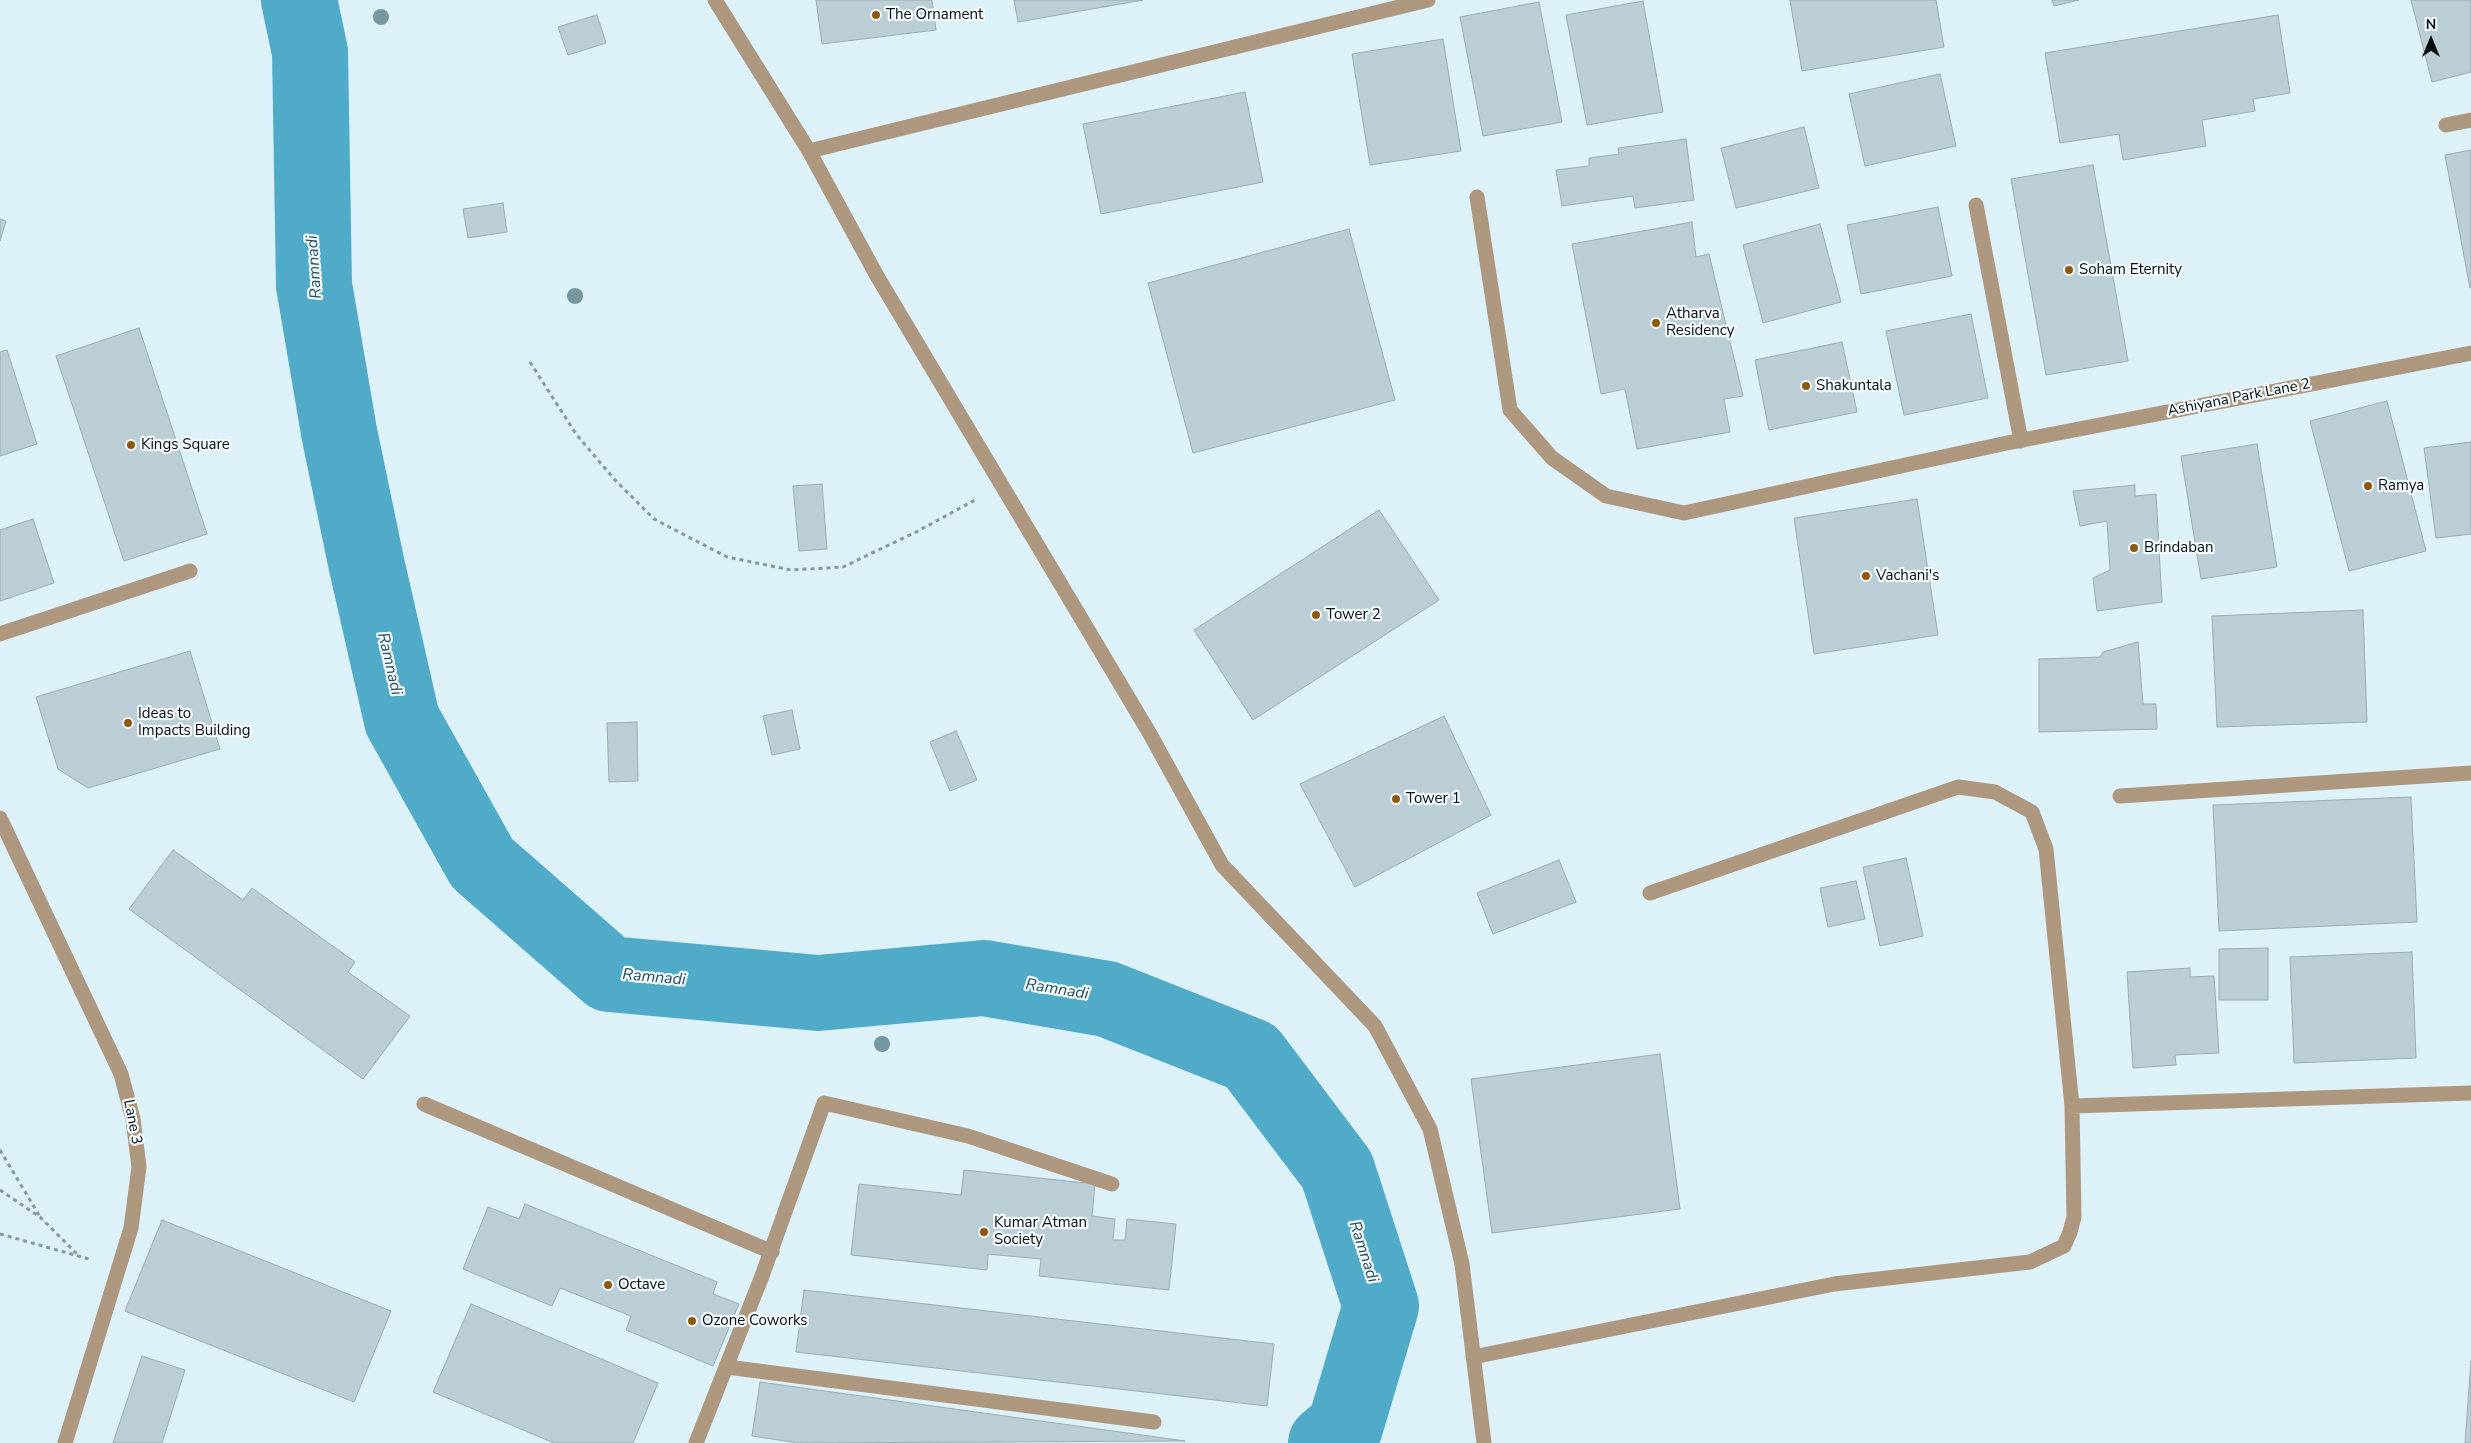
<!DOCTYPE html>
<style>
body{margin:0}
#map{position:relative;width:2471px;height:1443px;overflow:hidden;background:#ddf1f8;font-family:"Nunito Sans",sans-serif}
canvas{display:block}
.north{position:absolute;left:2406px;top:15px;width:50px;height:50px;-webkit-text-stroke:4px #f4fbfe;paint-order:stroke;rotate:0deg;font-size:14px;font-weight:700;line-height:20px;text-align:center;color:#070d0f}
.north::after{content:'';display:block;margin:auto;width:18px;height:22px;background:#070d0f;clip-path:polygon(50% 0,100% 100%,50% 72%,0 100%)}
</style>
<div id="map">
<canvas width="2471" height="1443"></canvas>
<div class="north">N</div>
</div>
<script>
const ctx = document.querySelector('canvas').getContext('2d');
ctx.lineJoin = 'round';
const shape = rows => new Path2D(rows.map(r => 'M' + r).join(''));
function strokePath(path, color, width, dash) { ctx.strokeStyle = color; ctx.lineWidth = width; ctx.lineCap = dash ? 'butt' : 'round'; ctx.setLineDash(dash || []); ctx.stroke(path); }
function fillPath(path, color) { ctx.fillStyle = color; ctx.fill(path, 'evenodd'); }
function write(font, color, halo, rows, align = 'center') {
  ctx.font = font + ' "Nunito Sans",sans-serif'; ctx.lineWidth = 4.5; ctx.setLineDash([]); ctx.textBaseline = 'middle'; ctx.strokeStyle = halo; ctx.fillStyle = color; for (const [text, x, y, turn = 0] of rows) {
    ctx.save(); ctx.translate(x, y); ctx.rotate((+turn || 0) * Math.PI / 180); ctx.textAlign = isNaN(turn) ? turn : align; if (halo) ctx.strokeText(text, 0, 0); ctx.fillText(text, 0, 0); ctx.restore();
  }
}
strokePath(shape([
 [299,0,310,52,314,285,339,432,366,562,402,720,482,863,609,974,818,993,984,978,1107,999,1251,1056,1337,1170,1381,1306,1345,1427,1326,1443]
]), '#4fabc8', 76);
const building = shape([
 [816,0,932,0,936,30,822,44,816,0],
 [1014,0,1143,0,1018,22,1014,0],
 [1790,0,1936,0,1944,47,1802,71,1790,0],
 [2052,0,2079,0,2054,6,2052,0],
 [2411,0,2471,0,2471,72,2432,82,2411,0],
 [1643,1,1663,112,1587,125,1566,15,1643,1],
 [1539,2,1562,122,1483,136,1460,17,1539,2],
 [597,15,606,43,568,55,558,27,597,15],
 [2278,15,2290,93,2253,99,2255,111,2202,120,2206,146,2123,160,2119,134,2060,143,2045,53,2278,15],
 [1443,39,1461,151,1370,165,1352,54,1443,39],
 [1940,74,1956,146,1865,166,1849,94,1940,74],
 [1245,92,1263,182,1101,214,1083,124,1245,92],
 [1804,127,1819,188,1736,208,1721,148,1804,127],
 [1686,139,1694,200,1635,208,1633,196,1562,206,1556,170,1589,166,1589,158,1619,154,1618,148,1686,139],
 [2471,150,2471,288,2470,288,2445,155,2471,150],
 [2093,165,2128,361,2046,375,2011,179,2093,165],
 [503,203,507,232,468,238,463,209,503,203],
 [1938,207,1952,276,1861,294,1847,225,1938,207],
 [0,219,6,221,0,241,0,219],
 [1692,222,1696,257,1709,254,1743,396,1724,399,1730,432,1637,449,1625,389,1601,394,1572,244,1692,222],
 [1820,224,1841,302,1763,323,1743,245,1820,224],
 [1349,229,1395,400,1193,453,1148,283,1349,229],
 [1971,314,1988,398,1904,415,1886,331,1971,314],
 [139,328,207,534,124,561,56,356,139,328],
 [1842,342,1857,412,1769,430,1755,360,1842,342],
 [7,350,37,444,0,456,0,352,7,350],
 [2387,401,2426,551,2349,571,2310,421,2387,401],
 [2471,442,2471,534,2436,538,2424,448,2471,442],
 [2257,444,2277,567,2201,579,2181,456,2257,444],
 [822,484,827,549,799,551,793,486,822,484],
 [2135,485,2135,496,2156,494,2162,602,2097,611,2093,578,2110,570,2107,521,2080,526,2073,491,2135,485],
 [1917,499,1938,635,1814,654,1794,518,1917,499],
 [1379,510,1439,600,1253,720,1194,630,1379,510],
 [33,519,54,583,0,601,0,530,33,519],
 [2363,610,2367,722,2217,727,2212,616,2363,610],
 [2138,642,2143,704,2156,704,2157,729,2039,732,2039,659,2100,657,2103,652,2138,642],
 [190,651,220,749,88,788,58,769,36,697,190,651],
 [792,710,800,749,772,755,763,716,792,710],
 [1444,716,1491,815,1355,887,1300,784,1444,716],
 [637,722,638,781,609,782,607,723,637,722],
 [956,731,977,780,950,791,930,742,956,731],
 [2411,797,2417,922,2219,931,2213,805,2411,797],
 [173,850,243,900,252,888,355,962,348,972,410,1016,363,1079,129,909,173,850],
 [1906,858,1923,936,1880,946,1863,867,1906,858],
 [1559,860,1576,902,1493,934,1477,893,1559,860],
 [1856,881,1865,919,1828,927,1820,888,1856,881],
 [2268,948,2268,1000,2219,1000,2219,949,2268,948],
 [2412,952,2416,1058,2294,1063,2290,957,2412,952],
 [2190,968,2190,977,2214,976,2219,1053,2175,1055,2176,1065,2133,1068,2127,972,2190,968],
 [1660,1054,1680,1209,1492,1233,1471,1079,1660,1054],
 [964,1170,1095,1184,1092,1216,1115,1219,1113,1240,1125,1240,1127,1219,1176,1224,1169,1290,1039,1276,1041,1259,988,1254,987,1270,851,1255,859,1184,961,1195,964,1170],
 [525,1204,717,1282,713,1294,739,1304,713,1366,626,1330,631,1316,560,1288,552,1306,463,1269,488,1207,519,1219,525,1204],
 [162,1220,391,1311,354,1402,125,1311,162,1220],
 [804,1290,1274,1344,1267,1406,796,1352,804,1290],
 [471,1304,658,1383,633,1443,554,1443,433,1392,471,1304],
 [142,1356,185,1370,162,1443,113,1443,142,1356],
 [2471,1361,2471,1443,2465,1443,2471,1361],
 [760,1382,1185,1441,798,1443,752,1436,760,1382]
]);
fillPath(building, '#bbced5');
strokePath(building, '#99acb2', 1);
strokePath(shape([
 [530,362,576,434,615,480,654,519,727,557,791,570,843,567,916,532,975,500],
 [0,1150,39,1215],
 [0,1190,40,1217,79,1256],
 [0,1234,89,1259]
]), '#89989d', 3, [4, 4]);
strokePath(shape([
 [1235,47,1428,0],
 [0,634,190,571],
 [424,1104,772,1252],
 [2072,1106,2471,1093],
 [762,1276,824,1103,968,1136,1112,1184],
 [1473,1357,1834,1284,2030,1262,2064,1246,2070,1232,2074,1217,2072,1106,2046,849,2032,812,1995,792,1958,787,1650,893]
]), '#ae977f', 15);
strokePath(shape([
 [715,0,809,151,877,276,1150,734,1222,865,1375,1026,1430,1129,1462,1264,1484,1443],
 [2446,125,2471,120],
 [809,151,1235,47],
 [1477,197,1510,410,1552,458,1606,496,1684,513,2007,443,2471,353],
 [1976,205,2021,441],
 [2120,796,2471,773],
 [0,818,121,1074,133,1119,139,1167,131,1228,65,1443],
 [727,1367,1154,1422],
 [696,1443,762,1276]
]), '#ae977f', 15);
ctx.fillStyle = '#7696a0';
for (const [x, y] of [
 [381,17],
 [575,296],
 [882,1044]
]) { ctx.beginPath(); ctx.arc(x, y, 8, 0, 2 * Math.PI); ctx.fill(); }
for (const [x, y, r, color] of [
 [876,15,5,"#8f590d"],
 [2069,270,5,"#8f590d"],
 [1656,323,5,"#8f590d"],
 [1806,386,5,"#8f590d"],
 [131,445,5,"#8f590d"],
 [2368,486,5,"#8f590d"],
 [2134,548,5,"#8f590d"],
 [1866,576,5,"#8f590d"],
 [1316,615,5,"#8f590d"],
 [128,723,5,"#8f590d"],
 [1396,799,5,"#8f590d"],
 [984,1232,5,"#8f590d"],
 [608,1285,5,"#8f590d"],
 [692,1321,5,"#8f590d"]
]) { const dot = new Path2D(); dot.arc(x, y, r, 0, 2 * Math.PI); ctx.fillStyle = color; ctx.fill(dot); strokePath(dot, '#f4fbfe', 2); }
write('15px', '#070d0f', '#f4fbfe', [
 ["The Ornament",886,15],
 ["Soham Eternity",2079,270],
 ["Atharva",1666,314],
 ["Residency",1666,331],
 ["Shakuntala",1816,386],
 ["Kings Square",141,445],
 ["Ramya",2378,486],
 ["Brindaban",2144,548],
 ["Vachani's",1876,576],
 ["Tower 2",1326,615],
 ["Ideas to",138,714],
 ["Impacts Building",138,731],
 ["Tower 1",1406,799],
 ["Kumar Atman",994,1223],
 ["Society",994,1240],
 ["Octave",618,1285],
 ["Ozone Coworks",702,1321]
], 'left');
write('15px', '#070d0f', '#f4fbfe', [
 ["Ashiyana Park Lane 2",2239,398,-11],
 ["Lane 3",132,1122,79]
]);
write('italic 16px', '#264e5c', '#f4fbfe', [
 ["Ramnadi",315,267,-94],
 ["Ramnadi",389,664,77],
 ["Ramnadi",654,978,5],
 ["Ramnadi",1057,990,9],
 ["Ramnadi",1363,1252,72]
]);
</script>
